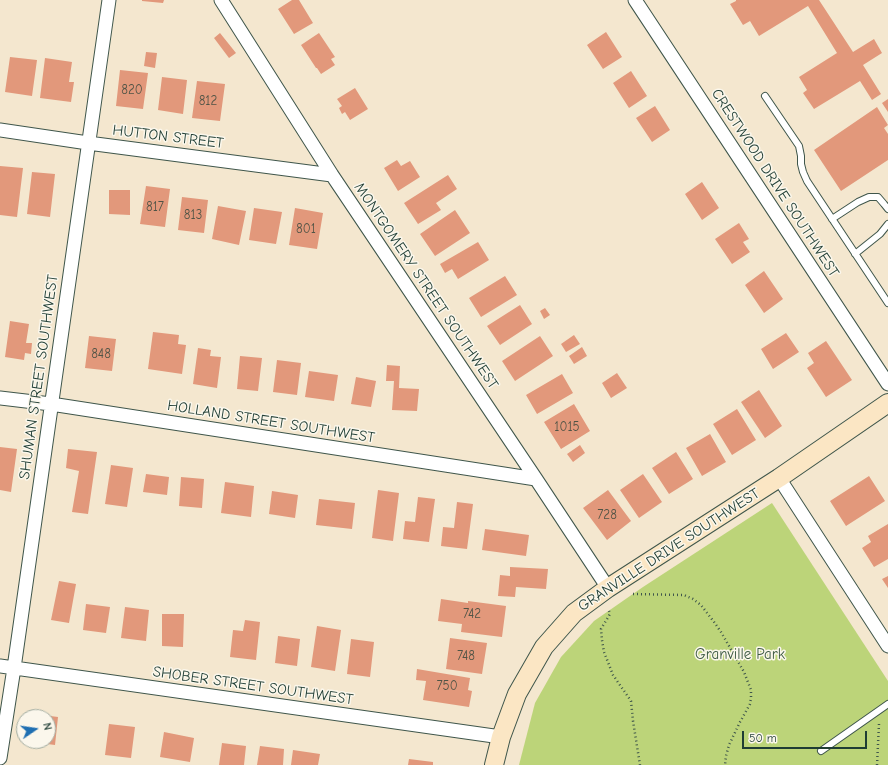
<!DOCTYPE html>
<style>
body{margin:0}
#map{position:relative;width:888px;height:765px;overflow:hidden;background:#f4e7cf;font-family:"Comic Neue",sans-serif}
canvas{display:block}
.north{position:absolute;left:16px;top:709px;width:40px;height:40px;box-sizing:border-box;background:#fbf7ec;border:1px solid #a3ada2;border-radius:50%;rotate:77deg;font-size:11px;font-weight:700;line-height:16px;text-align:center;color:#1f3d34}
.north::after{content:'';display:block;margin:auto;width:14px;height:18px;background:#1f6fb2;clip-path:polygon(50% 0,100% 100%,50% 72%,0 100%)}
.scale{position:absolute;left:742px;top:731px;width:125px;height:18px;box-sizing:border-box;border:2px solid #1f3d34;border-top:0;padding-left:5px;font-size:12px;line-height:14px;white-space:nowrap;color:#1f3d34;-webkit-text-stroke:3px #fbf7ec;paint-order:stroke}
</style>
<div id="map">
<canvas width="888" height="765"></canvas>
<div class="north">N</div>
<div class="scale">50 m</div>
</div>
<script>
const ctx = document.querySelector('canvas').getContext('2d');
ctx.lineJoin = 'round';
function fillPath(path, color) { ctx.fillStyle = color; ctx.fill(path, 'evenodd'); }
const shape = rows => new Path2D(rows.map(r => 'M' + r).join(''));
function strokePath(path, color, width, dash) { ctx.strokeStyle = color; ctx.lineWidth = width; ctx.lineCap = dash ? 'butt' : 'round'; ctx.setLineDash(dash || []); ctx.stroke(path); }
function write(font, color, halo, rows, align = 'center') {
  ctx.font = font + ' "Comic Neue",sans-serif'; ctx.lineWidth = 3; ctx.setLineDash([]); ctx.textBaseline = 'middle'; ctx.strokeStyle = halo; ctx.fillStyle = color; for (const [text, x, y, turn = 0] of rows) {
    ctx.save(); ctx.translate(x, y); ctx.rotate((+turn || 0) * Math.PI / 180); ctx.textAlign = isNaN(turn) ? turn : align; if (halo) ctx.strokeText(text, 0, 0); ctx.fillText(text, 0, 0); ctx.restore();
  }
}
fillPath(shape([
 [772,503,888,681,888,765,519,765,535,703,561,657,594,621,643,587]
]), '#bcd479');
fillPath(shape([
 [142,0,164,0,163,3,142,1],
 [292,0,299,0,313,23,294,34,278,9],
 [736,0,819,0,853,52,874,39,882,53,863,65,881,94,872,100,860,81,814,109,803,93,807,90,799,77,837,53,808,6,759,36,750,21,743,25,730,4,736,1],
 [606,32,622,57,603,69,587,45],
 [220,33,236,53,229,58,214,38],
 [319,33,335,57,331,59,335,65,321,74,317,68,316,68,301,45],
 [146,52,157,53,155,68,144,66],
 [10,57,37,60,32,96,5,92],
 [45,58,72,62,69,82,74,82,71,102,40,98],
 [120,70,148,73,143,109,116,106],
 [631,71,647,96,629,108,613,83],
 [162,77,187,80,183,114,158,110],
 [197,81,225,84,220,121,192,118],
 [355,88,368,109,350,120,345,112,342,114,339,108,342,106,337,99],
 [888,99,888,112,882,103],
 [655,106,670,130,652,142,636,118],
 [877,107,888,125,884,128,888,134,888,160,841,191,814,150],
 [397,160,401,166,410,161,420,177,398,191,384,168],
 [0,166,23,168,17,217,0,215],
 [32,172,55,174,50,217,27,214],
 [448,175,457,189,436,203,441,210,418,224,404,203],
 [702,182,719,208,702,220,685,194],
 [146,186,170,189,165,227,140,224],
 [109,190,130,190,130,215,109,214],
 [182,197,208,200,204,233,178,230],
 [218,206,246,211,239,245,212,239],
 [254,208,282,212,276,244,249,240],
 [295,208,323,213,317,249,289,245],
 [455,210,470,233,435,256,420,234],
 [739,223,749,239,743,242,750,252,732,264,715,239],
 [478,242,489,260,458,279,452,269,445,273,440,264],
 [764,271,783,299,764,313,745,285],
 [505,276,517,295,481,317,469,298],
 [520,305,532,324,500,345,487,326],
 [545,308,550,315,544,319,540,311],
 [10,321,29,324,26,343,32,343,31,354,25,353,24,360,5,357],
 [153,332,179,335,178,344,186,345,182,374,148,369],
 [786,333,799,352,773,369,761,349],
 [574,335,580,344,566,352,561,344],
 [89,336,116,339,112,371,85,368],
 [540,336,553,356,515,381,502,361],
 [826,341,852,380,826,397,807,368,814,363,808,353],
 [582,347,587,356,574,364,569,356],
 [198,348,211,350,210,356,221,357,217,388,193,384],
 [240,356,262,358,258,391,237,389],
 [277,360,301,363,297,395,273,392],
 [387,365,400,366,399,388,419,389,417,411,392,410,394,381,386,381],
 [309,371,338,375,334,401,305,397],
 [617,373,627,388,611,398,602,383],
 [562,374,573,393,537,414,526,395],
 [356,377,376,381,371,407,351,404],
 [759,390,782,426,765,438,741,402],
 [574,404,590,431,561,449,544,422],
 [737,409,756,440,732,455,713,424],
 [710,434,726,462,702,476,686,448],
 [580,445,585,453,573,462,567,454],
 [0,447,17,449,11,492,0,490],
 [68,449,97,452,88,514,72,512,79,471,66,468],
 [676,452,693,479,669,494,652,468],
 [111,465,133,468,127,507,105,504],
 [146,474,169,477,167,495,143,492],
 [643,474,662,502,639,518,620,490],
 [869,476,885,501,846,526,830,501],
 [181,477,204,479,202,508,179,506],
 [225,482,254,486,251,517,221,513],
 [378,490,399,493,393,541,372,538],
 [608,490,631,521,607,540,583,508],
 [272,491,298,495,295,518,269,514],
 [418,497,435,499,429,542,403,539,405,521,415,522],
 [319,499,355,503,352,529,316,525],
 [457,502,473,504,467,549,441,546,443,527,454,528],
 [888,524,888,559,874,567,862,548,871,542,868,536],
 [485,529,529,535,526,556,482,550],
 [510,567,548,569,546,589,516,587,515,597,498,596,500,575,510,576],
 [888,576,888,588,882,579],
 [59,581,76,584,69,623,51,620],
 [441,599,468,603,468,601,506,606,502,637,461,632,462,624,438,621],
 [86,604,110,607,106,633,83,630],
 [125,607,149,610,146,641,121,638],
 [162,614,184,614,183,647,162,646],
 [245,620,260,622,256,660,230,657,233,630,243,631],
 [317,626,341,630,335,671,311,667],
 [278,636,300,639,297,666,275,663],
 [450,638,487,643,482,674,446,669],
 [351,639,374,642,370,677,347,674],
 [417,669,470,678,468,690,472,691,469,707,423,700,426,681,416,680],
 [35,714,58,717,55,745,32,742,32,741,48,741,48,717,35,717],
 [109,724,135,727,131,758,105,755],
 [164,732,194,738,190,762,160,757],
 [222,743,246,746,244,765,219,765],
 [260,746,284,749,283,765,257,765],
 [293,750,320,754,318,765,291,765],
 [409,759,433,762,433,765,408,765]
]), '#e2987b');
const lane = shape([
 [765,96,799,146,801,156,801,164,803,172,807,181,888,303],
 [832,219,858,202,869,197,878,197,884,204,888,209],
 [855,254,880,234,888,224],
 [821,751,888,704]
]);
const street = shape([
 [221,0,332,175,536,479,608,588],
 [635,0,888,384],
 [0,130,88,143,332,175],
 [0,398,51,404,536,479],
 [779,478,888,646],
 [0,666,501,737],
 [0,758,14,668,109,0]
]);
const secondary = shape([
 [494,765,501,737,517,694,544,647,574,613,608,588,779,478,888,403]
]);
strokePath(lane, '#3f564b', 8);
strokePath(street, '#3f564b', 15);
strokePath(secondary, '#3f564b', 20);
strokePath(shape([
 [633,594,684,595,693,599,701,605,714,622,721,632,744,672,751,690,751,698,750,704,740,722,729,745,726,756,725,765],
 [609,611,610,614,601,629,602,640,604,652,613,675,631,701,633,721,640,765],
 [877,765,879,724]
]), '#3f564b', 2.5, [1, 3]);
strokePath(lane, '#fff', 6);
strokePath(street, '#fff', 13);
strokePath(secondary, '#fbe6c4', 18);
write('13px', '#505446', null, [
 ["820",132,90],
 ["812",208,101],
 ["817",155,207],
 ["813",193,215],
 ["801",306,229],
 ["848",101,354],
 ["1015",567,427],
 ["728",607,515],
 ["742",472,614],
 ["748",466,656],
 ["750",447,686]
]);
write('15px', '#1f3d34', '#fbf7ec', [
 ["HUTTON STREET",168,137,7],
 ["CRESTWOOD DRIVE SOUTHWEST",775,183,57],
 ["MONTGOMERY STREET SOUTHWEST",426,286,56],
 ["SHUMAN STREET SOUTHWEST",39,377,-82],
 ["HOLLAND STREET SOUTHWEST",271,422,9],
 ["GRANVILLE DRIVE SOUTHWEST",669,550,-33],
 ["SHOBER STREET SOUTHWEST",253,686,8]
]);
write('15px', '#3e5b42', '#fbf7ec', [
 ["Granville Park",740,655]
]);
</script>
